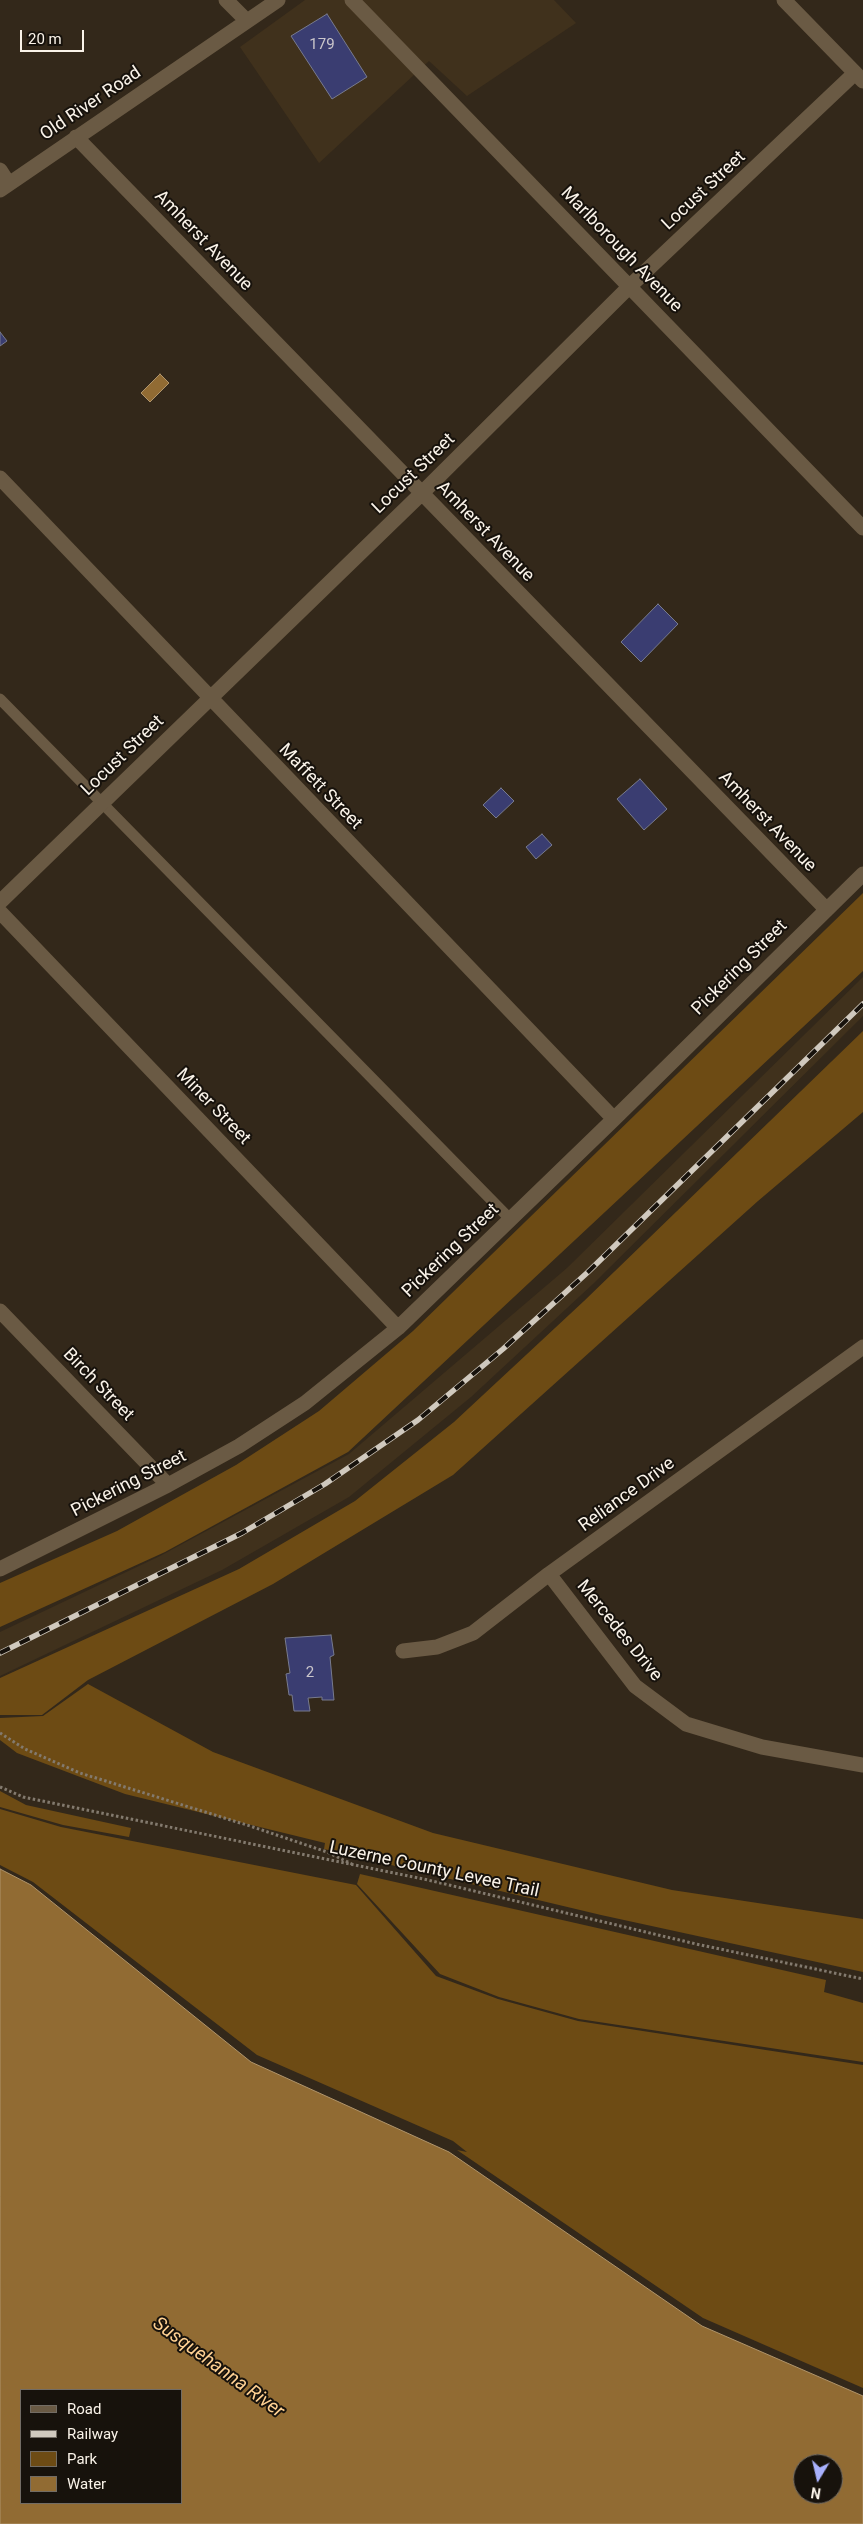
<!DOCTYPE html>
<style>
body{margin:0}
#map{position:relative;width:863px;height:2524px;overflow:hidden;background:#33281a;font-family:Roboto,sans-serif}
canvas{display:block}
.legend{position:absolute;left:20px;top:2389px;width:162px;height:115px;box-sizing:border-box;background:#17120c;border:1px solid #726c64;margin:0;padding:6px 9px;list-style:none;font-size:15px;color:#faf3e9}
.legend li{display:flex;align-items:center;gap:10px;height:25px}
.legend b{width:25px;border:1px solid #726c64}
.north{position:absolute;left:793px;top:2454px;width:50px;height:50px;box-sizing:border-box;background:#17120c;border:1px solid #726c64;border-radius:50%;rotate:189deg;font-size:14px;font-weight:700;line-height:20px;text-align:center;color:#faf3e9}
.north::after{content:'';display:block;margin:auto;width:18px;height:22px;background:#a8b0fc;clip-path:polygon(50% 0,100% 100%,50% 72%,0 100%)}
.scale{position:absolute;left:20px;top:30px;width:64px;height:22px;box-sizing:border-box;border:2px solid #faf3e9;border-top:0;padding-left:6px;font-size:15px;line-height:18px;white-space:nowrap;color:#faf3e9;-webkit-text-stroke:4px #17120c;paint-order:stroke}
</style>
<div id="map">
<canvas width="863" height="2524"></canvas>
<ul class="legend">
<li><b style="height:6px;background:#6a5a44"></b>Road</li>
<li><b style="height:6px;background:#d0c9be"></b>Railway</li>
<li><b style="height:14px;background:#6d4b14"></b>Park</li>
<li><b style="height:14px;background:#916b33"></b>Water</li>
</ul>
<div class="north">N</div>
<div class="scale">20 m</div>
</div>
<script>
const ctx = document.querySelector('canvas').getContext('2d');
ctx.lineJoin = 'round';
function fillPath(path, color) { ctx.fillStyle = color; ctx.fill(path, 'evenodd'); }
const shape = rows => new Path2D(rows.map(r => 'M' + r).join(''));
function strokePath(path, color, width, dash) { ctx.strokeStyle = color; ctx.lineWidth = width; ctx.lineCap = dash ? 'butt' : 'round'; ctx.setLineDash(dash || []); ctx.stroke(path); }
function write(font, color, halo, rows, align = 'center') {
  ctx.font = font + ' Roboto,sans-serif'; ctx.lineWidth = 4; ctx.setLineDash([]); ctx.textBaseline = 'middle'; ctx.strokeStyle = halo; ctx.fillStyle = color; for (const [text, x, y, turn = 0] of rows) {
    ctx.save(); ctx.translate(x, y); ctx.rotate((+turn || 0) * Math.PI / 180); ctx.textAlign = isNaN(turn) ? turn : align; if (halo) ctx.strokeText(text, 0, 0); ctx.fillText(text, 0, 0); ctx.restore();
  }
}
fillPath(shape([
 [305,0,554,0,576,23,467,96,429,61,319,163,240,47],
 [863,977,863,1016,594,1283,471,1397,349,1497,222,1570,0,1676,0,1632,160,1556,349,1454,567,1268]
]), '#40311c');
fillPath(shape([
 [863,893,863,971,348,1452,165,1552,0,1627,0,1583,117,1531,236,1465,319,1411,413,1331],
 [863,1031,863,1112,758,1201,453,1475,273,1584,88,1680,42,1715,0,1715,0,1678,239,1569,355,1501,454,1422,584,1301],
 [88,1684,213,1752,433,1833,672,1890,863,1919,863,1972,601,1915,324,1849,325,1843,125,1794,17,1753,0,1740,0,1718,43,1716],
 [0,1791,26,1805,131,1828,129,1837,63,1825,0,1807],
 [0,1809,61,1827,356,1885,436,1976,498,1999,578,2021,863,2065,863,2388,703,2318,457,2150,467,2152,453,2141,257,2055,33,1882,0,1865],
 [360,1874,826,1980,824,1992,863,2003,863,2062,579,2019,499,1997,440,1974,357,1884]
]), '#6d4b14');
const water = shape([
 [160,374,169,383,150,402,141,393,160,374],
 [0,1869,31,1885,251,2062,449,2152,702,2326,863,2396,863,2524,0,2524,0,1869],
 [21,2390,181,2390,181,2503,21,2503,21,2390],
 [803,2464,833,2464,833,2494,803,2494,803,2464]
]);
fillPath(water, '#916b33');
strokePath(water, '#b0946a', 1);
const building = shape([
 [327,14,367,77,332,99,291,36,327,14],
 [0,332,7,341,0,346,0,332],
 [658,604,678,624,641,662,621,642,658,604],
 [640,779,667,809,644,830,617,799,640,779],
 [501,788,514,801,496,818,483,805,501,788],
 [542,834,552,845,536,859,526,847,542,834],
 [331,1635,334,1655,330,1657,334,1700,322,1700,322,1697,308,1698,310,1711,294,1711,292,1695,289,1695,286,1674,290,1673,285,1638,331,1635]
]);
fillPath(building, '#3a3d71');
strokePath(building, '#787b8e', 1);
strokePath(shape([
 [0,1733,25,1749,80,1773,250,1826,327,1852,352,1864],
 [0,1787,23,1797,428,1880,696,1944,863,1979]
]), '#837a6e', 3, [2.5, 2.5]);
strokePath(shape([
 [0,699,511,1220]
]), '#6a5a44', 11);
strokePath(shape([
 [226,0,247,21],
 [352,0,863,528],
 [784,0,863,81],
 [76,137,826,909],
 [0,170,9,184],
 [0,190,278,0],
 [0,478,614,1119],
 [0,902,421,494,630,286,855,73],
 [0,912,398,1328],
 [0,1311,168,1485],
 [0,1569,168,1485,239,1446,305,1403,398,1328,614,1119,863,874],
 [549,1574,635,1686,686,1724,762,1747,863,1765],
 [403,1651,437,1647,473,1633,549,1574,863,1347]
]), '#6a5a44', 15);
const rail = shape([
 [0,1653,242,1533,325,1484,418,1420,503,1349,588,1272,863,1004]
]);
strokePath(rail, '#d0c9be', 5.5);
strokePath(rail, '#17120c', 4, [11]);
write('15px', '#cac6cb', null, [
 ["179",322,45],
 ["2",310,1673]
]);
write('18px', '#faf3e9', '#17120c', [
 ["Old River Road",91,104,-34],
 ["Locust Street",704,191,-43],
 ["Amherst Avenue",203,241,46],
 ["Marlborough Avenue",621,250,46],
 ["Locust Street",414,474,-44],
 ["Amherst Avenue",485,532,46],
 ["Locust Street",123,756,-44],
 ["Maffett Street",320,787,46],
 ["Amherst Avenue",767,822,46],
 ["Pickering Street",740,968,-45],
 ["Miner Street",213,1107,46],
 ["Pickering Street",451,1251,-44],
 ["Birch Street",98,1385,46],
 ["Pickering Street",129,1484,-27],
 ["Reliance Drive",627,1495,-36],
 ["Mercedes Drive",619,1631,51],
 ["Luzerne County Levee Trail",434,1870,12]
]);
write('italic 19px', '#ffd193', '#17120c', [
 ["Susquehanna River",218,2368,36]
]);
</script>
